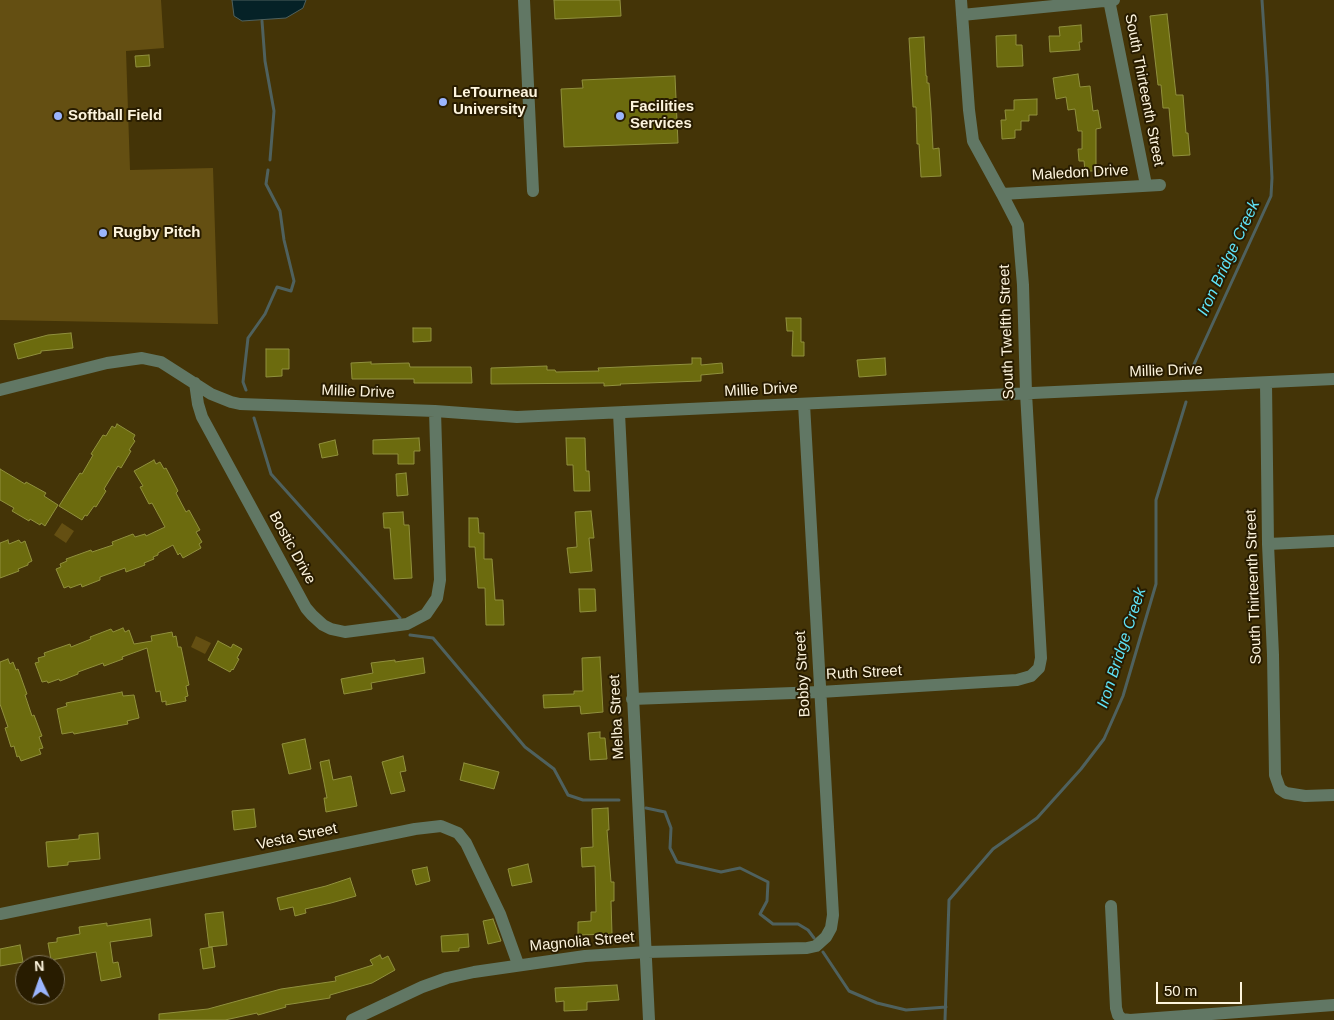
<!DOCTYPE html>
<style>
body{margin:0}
#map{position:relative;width:1334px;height:1020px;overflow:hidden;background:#443407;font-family:Arial,sans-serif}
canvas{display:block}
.north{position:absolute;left:15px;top:955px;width:50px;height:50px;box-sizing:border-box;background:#281c00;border:1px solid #7d7258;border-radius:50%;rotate:357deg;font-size:14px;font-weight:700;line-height:20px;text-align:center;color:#fdf4dd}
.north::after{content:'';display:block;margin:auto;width:18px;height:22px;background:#9bb5fd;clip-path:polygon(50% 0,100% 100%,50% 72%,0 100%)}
.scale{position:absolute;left:1156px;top:982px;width:86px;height:22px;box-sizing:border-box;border:2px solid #fdf4dd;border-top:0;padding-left:6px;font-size:15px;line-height:18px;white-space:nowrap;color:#fdf4dd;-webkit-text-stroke:4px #281c00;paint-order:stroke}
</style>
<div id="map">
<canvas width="1334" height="1020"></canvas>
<div class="north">N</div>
<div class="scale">50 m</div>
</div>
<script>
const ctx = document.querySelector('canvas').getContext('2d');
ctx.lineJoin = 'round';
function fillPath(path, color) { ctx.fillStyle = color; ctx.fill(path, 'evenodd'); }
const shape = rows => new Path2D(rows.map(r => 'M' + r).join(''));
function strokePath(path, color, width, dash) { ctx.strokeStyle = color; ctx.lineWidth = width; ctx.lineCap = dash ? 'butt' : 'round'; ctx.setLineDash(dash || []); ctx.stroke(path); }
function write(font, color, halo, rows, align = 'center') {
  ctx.font = font + ' Arial,sans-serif'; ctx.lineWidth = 4; ctx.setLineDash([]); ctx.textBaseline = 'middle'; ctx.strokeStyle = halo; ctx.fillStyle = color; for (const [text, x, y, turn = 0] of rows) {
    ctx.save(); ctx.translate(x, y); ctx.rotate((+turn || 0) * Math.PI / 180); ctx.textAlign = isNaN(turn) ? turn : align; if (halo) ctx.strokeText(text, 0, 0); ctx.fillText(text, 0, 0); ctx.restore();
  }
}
fillPath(shape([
 [0,0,161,0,164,48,126,51,130,170,213,168,218,324,0,320],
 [62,523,74,531,66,543,54,535],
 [196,636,211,643,205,654,191,647]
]), '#644f12');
const water = shape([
 [232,0,306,0,303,8,286,18,242,21,234,16,232,0]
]);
fillPath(water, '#052227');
strokePath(water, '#4f615e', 1);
strokePath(shape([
 [262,21,265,61,274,111,270,160],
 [1190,373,1271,196,1272,178,1267,75,1262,0],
 [246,390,243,382,248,338,265,314,277,287,291,291,294,281,284,240,280,211,266,184,268,170],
 [254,418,271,474,400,618],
 [410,635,433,638,525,747,554,769,568,795,583,800,619,800],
 [646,808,665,812,671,828,670,848,677,862,721,872,740,868,768,882,767,901,760,914,773,924,798,924,808,930,814,938],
 [823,952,849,991,877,1003,906,1010,946,1007],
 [945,1020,949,900,993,849,1037,818,1081,769,1104,739,1123,696,1156,584,1156,500,1186,402]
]), '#4f615e', 3);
const building = shape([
 [554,0,620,0,621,16,555,19,554,0],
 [1167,14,1176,95,1183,95,1186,133,1188,133,1190,155,1173,156,1169,108,1163,108,1161,85,1158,85,1150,16,1167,14],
 [1081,25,1082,42,1079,42,1080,50,1050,52,1049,36,1060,36,1059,27,1081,25],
 [1016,35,1016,45,1022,45,1023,66,997,67,996,36,1016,35],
 [924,37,926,76,927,76,927,83,929,83,931,111,933,149,939,148,941,176,921,177,919,144,917,144,916,107,913,107,909,38,924,37],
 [149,55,150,66,136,67,135,56,149,55],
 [1078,74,1080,87,1090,86,1093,111,1098,110,1101,128,1096,129,1096,171,1085,171,1084,161,1079,161,1078,149,1082,149,1082,131,1078,131,1075,109,1068,110,1066,97,1056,99,1053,78,1078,74],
 [675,76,678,143,564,147,561,89,583,88,582,80,675,76],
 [1037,99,1037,115,1029,115,1029,121,1021,121,1021,130,1015,130,1015,138,1002,139,1001,120,1006,120,1005,110,1014,110,1014,100,1037,99],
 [786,318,801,318,801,342,804,342,804,356,792,356,793,331,787,331,786,318],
 [413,328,431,328,431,341,413,342,413,328],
 [71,333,73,348,41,351,41,353,18,359,14,344,48,335,71,333],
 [266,349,289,349,289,369,282,369,282,376,266,377,266,349],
 [692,358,701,358,701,365,722,363,723,373,701,375,701,381,620,384,621,385,604,386,604,383,491,384,491,368,547,366,547,370,555,370,556,372,599,371,598,368,692,364,692,358],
 [885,358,886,375,859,377,857,360,885,358],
 [371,362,371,364,409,363,410,367,471,367,472,383,414,383,414,379,352,379,351,363,371,362],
 [117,424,135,435,133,439,135,441,129,450,131,451,121,468,118,466,104,489,106,491,96,507,94,506,87,516,85,515,82,520,59,506,80,473,82,474,93,455,91,454,103,435,106,436,112,426,115,428,117,424],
 [419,438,420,451,414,451,414,464,398,464,398,454,373,454,373,440,419,438],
 [566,438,585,438,586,471,589,471,590,491,574,491,573,465,567,465,566,438],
 [335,440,338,455,322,458,319,444,335,440],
 [154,460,156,464,160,462,164,469,166,468,178,491,176,493,186,512,189,510,200,530,196,532,202,542,199,544,201,548,183,558,180,553,178,555,173,545,158,553,158,555,153,557,154,559,144,563,145,565,126,572,125,568,100,577,100,580,82,587,81,584,70,588,69,586,64,588,56,569,61,567,60,564,67,561,66,559,91,550,92,552,113,545,112,542,133,534,135,537,145,534,146,536,165,527,152,503,149,504,140,487,143,486,134,471,154,460],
 [0,469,25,484,26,482,46,493,44,496,58,505,45,526,41,523,40,525,30,519,29,521,12,511,14,508,0,500,0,469],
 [406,473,408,495,397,496,396,474,406,473],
 [591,511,594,538,589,538,592,571,570,573,567,548,577,547,575,512,591,511],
 [403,512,404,525,409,525,412,578,394,579,390,528,384,528,383,513,403,512],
 [469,518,478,518,479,533,484,533,484,559,492,559,495,600,503,600,504,625,486,625,485,588,478,588,475,547,469,547,469,518],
 [8,540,9,544,19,540,21,543,25,541,32,561,28,563,28,565,18,569,19,571,0,578,0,543,8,540],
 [579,589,595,589,596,611,580,612,579,589],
 [123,628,125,632,129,630,134,644,152,641,151,636,172,632,173,637,176,636,178,647,181,647,189,685,186,686,188,696,185,697,186,701,166,705,166,701,162,702,160,691,156,692,147,648,122,657,123,659,104,666,103,663,78,672,78,674,60,681,59,679,48,683,47,681,42,682,35,663,39,662,38,658,45,656,44,653,70,644,71,647,91,639,90,637,111,629,113,632,123,628],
 [218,641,231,648,233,644,242,649,237,658,239,659,233,670,232,669,230,672,208,660,218,641],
 [600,657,603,712,581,714,580,706,544,708,543,695,574,694,574,691,583,691,582,658,600,657],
 [423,658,425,673,371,683,372,689,344,694,341,679,373,673,371,663,395,660,395,662,423,658],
 [8,659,10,664,13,662,16,670,18,669,27,694,25,695,32,716,34,715,42,736,39,737,43,748,39,749,41,754,21,761,19,756,17,757,14,746,11,747,5,728,8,727,0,704,0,662,8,659],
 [122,692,123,696,134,695,139,718,127,721,128,724,74,734,73,732,62,734,57,709,67,706,66,703,122,692],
 [600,732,600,738,605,738,607,759,590,760,588,733,600,732],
 [305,739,311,769,289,774,282,744,305,739],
 [403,756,406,771,400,772,405,791,391,794,382,762,403,756],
 [329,760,333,780,351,776,357,806,326,812,324,798,327,798,320,762,329,760],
 [464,763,499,772,494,789,460,780,464,763],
 [608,808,609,830,607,830,611,882,614,882,614,901,611,901,612,934,578,935,578,922,591,921,591,912,596,912,595,866,582,867,581,848,593,847,592,809,608,808],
 [254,809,256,827,234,830,232,811,254,809],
 [98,833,100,859,68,862,68,865,48,867,46,842,79,839,79,835,98,833],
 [528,864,532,882,512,886,508,869,528,864],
 [427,867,430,881,416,885,412,870,427,867],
 [350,878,356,896,331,903,305,909,306,913,295,916,293,907,280,910,277,898,326,886,350,878],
 [223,912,227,945,209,947,205,914,223,912],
 [150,919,152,936,110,942,113,963,118,962,121,977,101,981,96,952,51,960,48,943,57,942,57,938,80,934,79,927,107,923,107,926,150,919],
 [493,919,501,941,488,944,483,921,493,919],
 [468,934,469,947,459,948,459,951,442,952,441,936,468,934],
 [20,945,23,962,0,966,0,949,20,945],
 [212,947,215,967,203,969,200,949,212,947],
 [380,955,382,959,388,956,395,970,372,983,330,995,330,998,285,1005,286,1007,258,1015,257,1013,225,1020,159,1020,159,1014,208,1009,281,989,336,981,335,977,373,965,370,960,380,955],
 [617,985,619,1000,587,1002,587,1010,564,1011,564,1001,556,1002,555,988,617,985]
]);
fillPath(building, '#6c6b0e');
strokePath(building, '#90903d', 1);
strokePath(shape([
 [524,0,533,191],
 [1109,0,1146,185],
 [962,15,1114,0],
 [1002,194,1160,185],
 [195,383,198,404,202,417,306,608,312,615,323,625,331,629,345,632,407,624,426,614,437,598,440,580,435,411],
 [1266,383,1268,544,1273,655,1275,775,1280,789,1286,793,1305,796,1334,795],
 [0,390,107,363,142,358,161,362,211,394,231,402,240,404,435,411,517,417,1334,379],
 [619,413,649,1020],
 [1268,544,1334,541],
 [632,699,820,692,1017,680,1031,676,1039,668,1041,658,1026,393,1023,285,1018,225,1002,194,973,141,969,110,961,0],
 [1111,906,1116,1008,1118,1015,1122,1019,1130,1020,1334,1005],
 [0,914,415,829,441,826,458,833,466,843,500,914,518,964],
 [352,1020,422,987,447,978,474,972,585,956,647,952,807,948,816,946,826,937,831,928,833,915,804,404]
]), '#617764', 12);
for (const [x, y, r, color] of [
 [443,102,5,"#9bb5fd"],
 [58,116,5,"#9bb5fd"],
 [620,116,5,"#9bb5fd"],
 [103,233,5,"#9bb5fd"]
]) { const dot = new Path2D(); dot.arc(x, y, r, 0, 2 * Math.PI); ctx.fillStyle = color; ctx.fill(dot); strokePath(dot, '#281c00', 2); }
write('15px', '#fdf4dd', '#281c00', [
 ["South Thirteenth Street",1144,90,79],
 ["Maledon Drive",1080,173,-3],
 ["South Twelfth Street",1007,332,-92],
 ["Millie Drive",1166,371,-2],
 ["Millie Drive",761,390,-3],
 ["Millie Drive",358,392,2],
 ["Bostic Drive",292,548,61],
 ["South Thirteenth Street",1254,587,-92],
 ["Ruth Street",864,673,-3],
 ["Bobby Street",803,674,-93],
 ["Melba Street",617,717,-93],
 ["Vesta Street",297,837,-12],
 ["Magnolia Street",582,942,-5]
]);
write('bold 15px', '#fdf4dd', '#281c00', [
 ["LeTourneau",453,93],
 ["University",453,110],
 ["Facilities",630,107],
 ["Services",630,124],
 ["Softball Field",68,116],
 ["Rugby Pitch",113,233]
], 'left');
write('italic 16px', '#5fe3f7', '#281c00', [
 ["Iron Bridge Creek",1229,258,-65],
 ["Iron Bridge Creek",1122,648,-72]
]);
</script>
